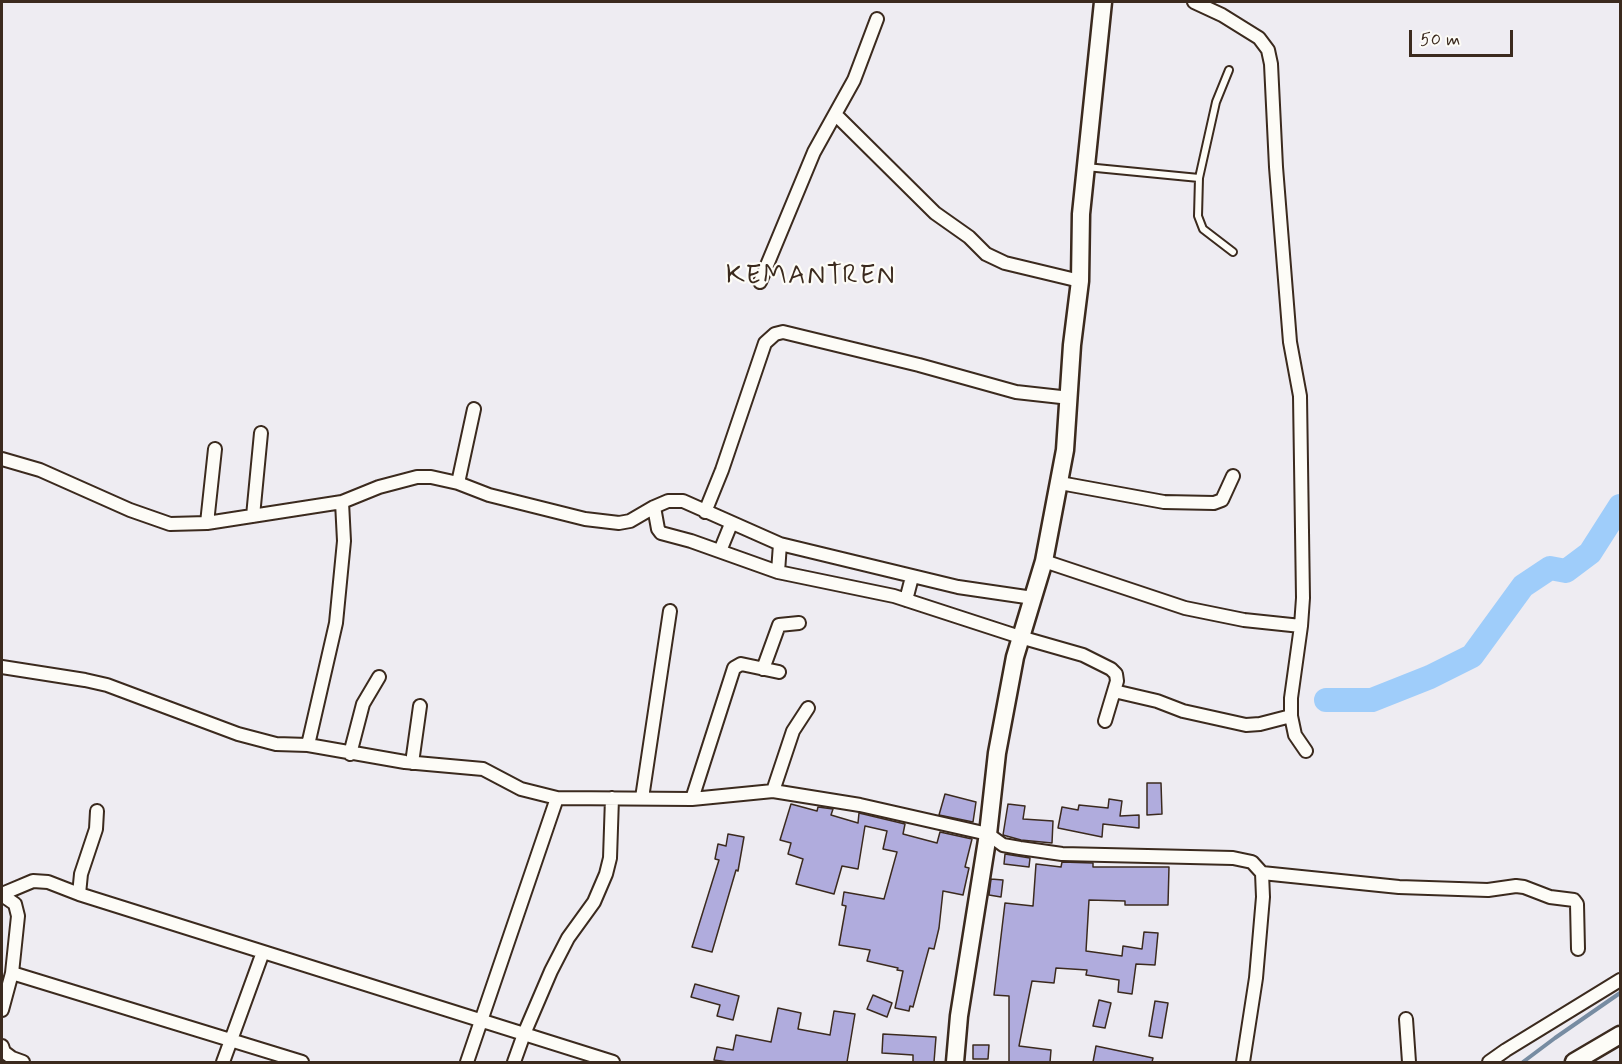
<!DOCTYPE html>
<style>
body{margin:0}
#map{position:relative;width:1622px;height:1064px;overflow:hidden;background:#eeecf2;font-family:Mynerve,sans-serif}
canvas{display:block}
.frame{position:absolute;inset:0;border:3px solid #3b2a1e;pointer-events:none}
.scale{position:absolute;left:1409px;top:30px;width:104px;height:27px;box-sizing:border-box;border:3px solid #3b2a1e;border-top:0;padding-left:8px;font-size:18px;line-height:21px;white-space:nowrap;color:#3b2a1e;-webkit-text-stroke:4px #fdfcf7;paint-order:stroke}
</style>
<div id="map">
<canvas width="1622" height="1064"></canvas>
<div class="frame"></div>
<div class="scale">50 m</div>
</div>
<script>
const ctx = document.querySelector('canvas').getContext('2d');
ctx.lineJoin = 'round';
const shape = rows => new Path2D(rows.map(r => 'M' + r).join(''));
function strokePath(path, color, width, dash) { ctx.strokeStyle = color; ctx.lineWidth = width; ctx.lineCap = dash ? 'butt' : 'round'; ctx.setLineDash(dash || []); ctx.stroke(path); }
function fillPath(path, color) { ctx.fillStyle = color; ctx.fill(path, 'evenodd'); }
function write(font, color, halo, rows, align = 'center') {
  ctx.font = font + ' Mynerve,sans-serif'; ctx.lineWidth = 4.5; ctx.setLineDash([]); ctx.textBaseline = 'middle'; ctx.strokeStyle = halo; ctx.fillStyle = color; for (const [text, x, y, turn = 0] of rows) {
    ctx.save(); ctx.translate(x, y); ctx.rotate((+turn || 0) * Math.PI / 180); ctx.textAlign = isNaN(turn) ? turn : align; if (halo) ctx.strokeText(text, 0, 0); ctx.fillText(text, 0, 0); ctx.restore();
  }
}
strokePath(shape([
 [1523,1062,1555,1038,1620,993]
]), '#778ca2', 4);
strokePath(shape([
 [1326,700,1372,700,1430,677,1472,656,1523,586,1550,568,1566,571,1590,553,1620,506]
]), '#9fcdfa', 24);
const building = shape([
 [1147,783,1161,783,1162,814,1147,815,1147,783],
 [945,794,976,802,973,822,939,815,945,794],
 [1109,799,1122,801,1120,816,1139,815,1139,828,1103,824,1102,837,1058,828,1062,807,1078,810,1079,805,1108,808,1109,799],
 [791,804,817,811,818,807,833,809,831,815,858,823,859,813,905,824,903,834,937,843,940,832,972,839,965,867,969,868,963,895,943,891,939,928,934,949,929,948,913,1007,910,1006,909,1011,895,1008,903,971,897,970,898,968,867,961,870,950,839,945,846,906,842,905,844,892,884,899,897,852,883,849,887,831,865,826,858,869,842,866,834,894,796,884,803,859,788,854,791,843,780,840,791,804],
 [1008,804,1025,806,1023,819,1053,821,1052,843,1021,840,1003,835,1008,804],
 [728,834,744,837,738,871,736,870,712,952,692,947,719,860,715,859,718,844,726,846,728,834],
 [1005,854,1030,858,1029,867,1004,864,1005,854],
 [1062,862,1093,863,1093,867,1169,867,1168,905,1125,905,1125,901,1089,900,1086,951,1122,956,1123,946,1142,949,1144,932,1158,933,1155,965,1136,964,1132,994,1118,992,1119,980,1086,975,1087,970,1056,968,1054,983,1032,981,1019,1046,1051,1050,1050,1062,1009,1062,1009,996,994,995,1005,903,1033,906,1036,864,1061,867,1062,862],
 [991,879,1003,880,1001,897,989,895,991,879],
 [695,984,739,996,733,1020,717,1016,720,1005,691,997,695,984],
 [873,995,892,1003,887,1017,867,1009,873,995],
 [1099,1000,1111,1003,1105,1028,1093,1026,1099,1000],
 [1155,1001,1168,1003,1162,1038,1149,1036,1155,1001],
 [778,1008,801,1013,798,1029,830,1035,834,1011,855,1014,847,1062,728,1062,714,1060,717,1047,733,1050,736,1035,771,1042,778,1008],
 [883,1034,936,1037,934,1062,913,1062,913,1055,882,1053,883,1034],
 [973,1045,989,1045,988,1059,973,1059,973,1045],
 [1096,1046,1153,1058,1152,1062,1093,1062,1096,1046]
]);
fillPath(building, '#b0acdd');
strokePath(building, '#3b2a1e', 1.5);
const lane = shape([
 [1229,70,1216,102,1199,178,1198,216,1203,229,1233,252],
 [1086,167,1199,178]
]);
const street = shape([
 [836,115,935,213,969,237,986,254,1005,263,1080,281],
 [760,282,814,152,854,80,877,19],
 [474,409,458,483,489,495,585,519,619,523,630,521,654,507,668,501,683,501,780,544,958,587,1033,598],
 [2,459,40,470,130,510,170,524,207,523,342,502,379,487,417,477,431,477,458,483],
 [1060,483,1164,502,1214,503,1222,500,1233,476],
 [654,507,658,529,661,533,691,541,778,572,894,596,1020,637,1083,655,1111,669,1116,674,1117,681,1105,721],
 [705,512,722,470,765,343,775,334,783,332,919,365,1016,392,1070,398],
 [253,516,261,433],
 [207,523,215,449],
 [720,551,731,524],
 [1044,561,1185,608,1244,620,1301,626,1303,598,1300,396,1290,342,1276,167,1271,64,1268,50,1259,38,1222,15,1194,2],
 [778,572,780,544],
 [906,600,912,577],
 [1301,626,1291,698,1291,716,1295,735,1306,751],
 [2,667,85,680,107,685,238,734,276,744,308,745,405,762,483,769,521,789,557,798,692,799,773,791,860,805,988,834,1003,845,1020,848,1062,854,1233,858,1252,862,1262,873,1263,897,1256,978,1243,1062],
 [763,669,779,625,799,623],
 [1114,691,1157,701,1183,711,1246,725,1260,724,1291,716],
 [308,745,336,623,344,541,342,502],
 [350,754,363,704,379,677],
 [412,763,420,706],
 [773,791,793,731,808,708],
 [642,798,670,611],
 [692,799,734,668,741,664,779,672],
 [1262,873,1399,887,1488,890,1516,886,1524,887,1550,897,1574,900,1577,904,1578,949],
 [2,894,33,881,48,882,79,894,613,1062],
 [79,894,81,874,96,829,97,811],
 [2,895,15,904,18,916,12,973,2,1010],
 [12,973,302,1062],
 [1406,1019,1409,1062],
 [2,1046,4,1052,12,1058,23,1062],
 [223,1062,263,952],
 [467,1062,557,798],
 [514,1062,524,1034,551,971,568,938,594,902,606,874,610,858,612,798],
 [1489,1062,1506,1050,1620,980]
]);
const secondary = shape([
 [955,1062,959,1016,988,834,997,753,1015,657,1044,561,1065,450,1072,345,1080,281,1081,214,1103,2],
 [1574,1062,1620,1035]
]);
strokePath(lane, '#3b2a1e', 10);
strokePath(street, '#3b2a1e', 16);
strokePath(secondary, '#3b2a1e', 21);
strokePath(lane, '#fdfcf7', 6);
strokePath(street, '#fdfcf7', 12);
strokePath(secondary, '#fdfcf7', 16);
ctx.letterSpacing = '1.5px';
write('27px', '#3b2a1e', '#fdfcf7', [
 ["KEMANTREN",811,277]
]);
ctx.letterSpacing = '0px';
</script>
